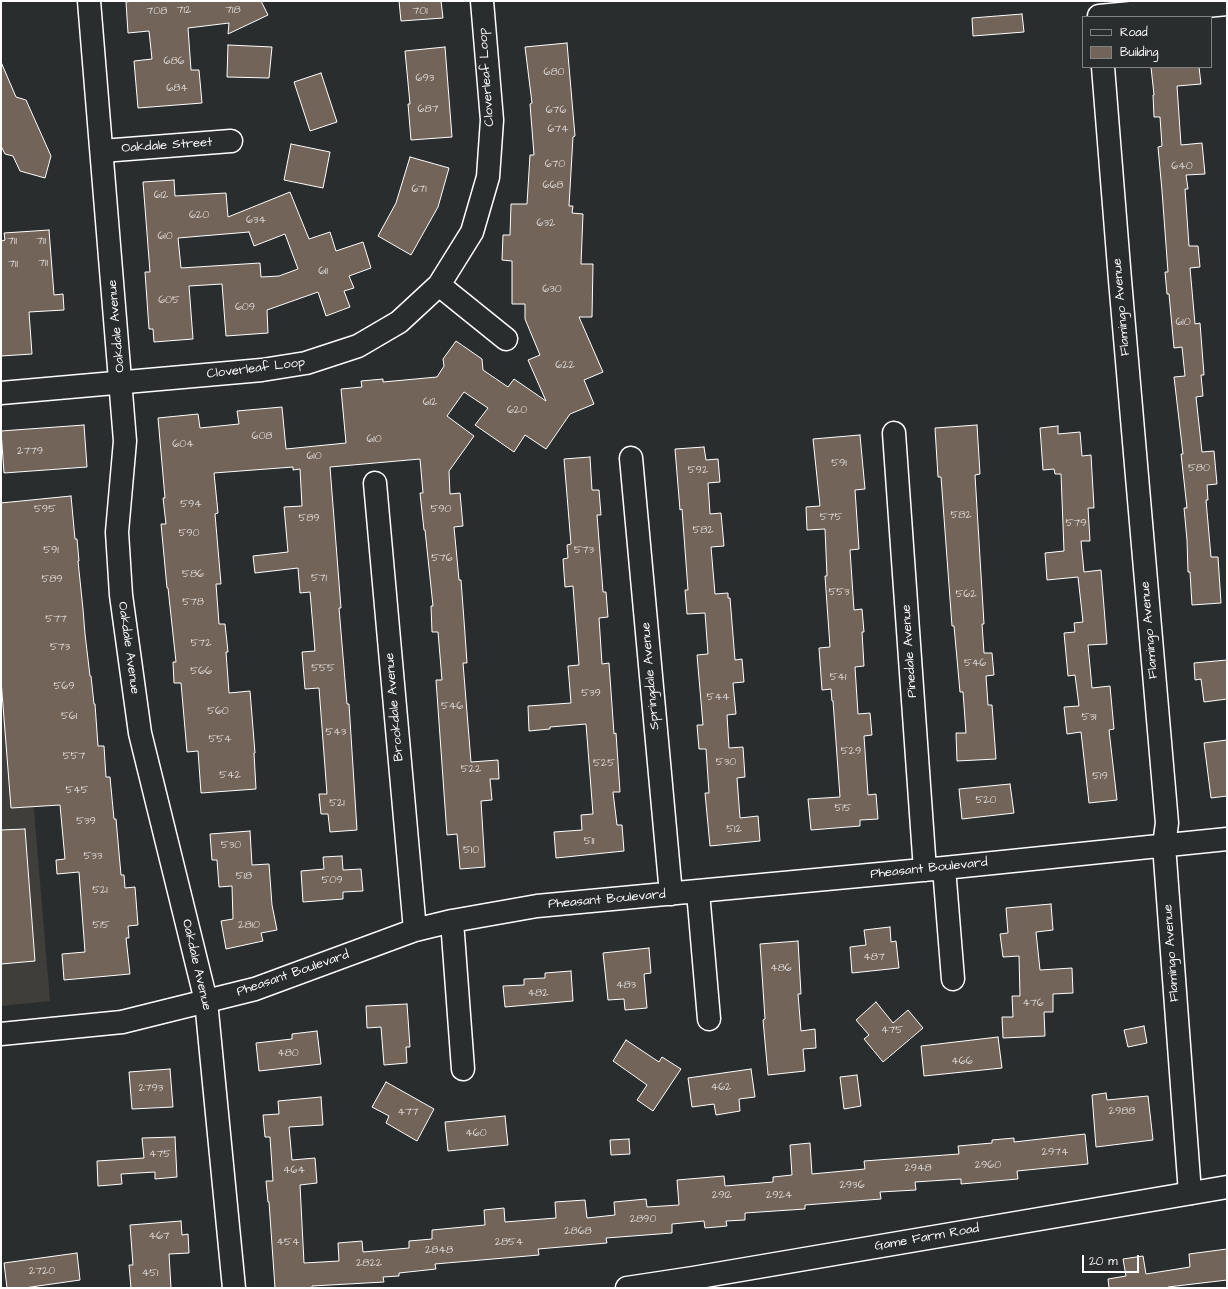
<!DOCTYPE html>
<style>
body{margin:0}
#map{position:relative;width:1228px;height:1289px;overflow:hidden;background:#2a2d2e;font-family:"Architects Daughter",sans-serif}
canvas{display:block}
.frame{position:absolute;inset:0;border:2px solid #fff;pointer-events:none}
.legend{position:absolute;left:1082px;top:16px;width:130px;height:52px;box-sizing:border-box;background:#2a2d2e;border:1px solid #7f8182;margin:0;padding:5px 7px;list-style:none;font-size:12px;color:#fff}
.legend li{display:flex;align-items:center;gap:8px;height:20px}
.legend b{width:20px;border:1px solid #7f8182}
.scale{position:absolute;left:1082px;top:1255px;width:57px;height:18px;box-sizing:border-box;border:2px solid #fff;border-top:0;padding-left:5px;font-size:12px;line-height:14px;white-space:nowrap;color:#fff;-webkit-text-stroke:3px #2a2d2e;paint-order:stroke}
</style>
<div id="map">
<canvas width="1228" height="1289"></canvas>
<div class="frame"></div>
<ul class="legend">
<li><b style="height:5px;background:#2a2d2e"></b>Road</li>
<li><b style="height:11px;background:#736459"></b>Building</li>
</ul>
<div class="scale">20 m</div>
</div>
<script>
const ctx = document.querySelector('canvas').getContext('2d');
ctx.lineJoin = 'round';
function fillPath(path, color) { ctx.fillStyle = color; ctx.fill(path, 'evenodd'); }
const shape = rows => new Path2D(rows.map(r => 'M' + r).join(''));
function strokePath(path, color, width, dash) { ctx.strokeStyle = color; ctx.lineWidth = width; ctx.lineCap = dash ? 'butt' : 'round'; ctx.setLineDash(dash || []); ctx.stroke(path); }
function write(font, color, halo, rows, align = 'center') {
  ctx.font = font + ' "Architects Daughter",sans-serif'; ctx.lineWidth = 3.5; ctx.setLineDash([]); ctx.textBaseline = 'middle'; ctx.strokeStyle = halo; ctx.fillStyle = color; for (const [text, x, y, turn = 0] of rows) {
    ctx.save(); ctx.translate(x, y); ctx.rotate((+turn || 0) * Math.PI / 180); ctx.textAlign = isNaN(turn) ? turn : align; if (halo) ctx.strokeText(text, 0, 0); ctx.fillText(text, 0, 0); ctx.restore();
  }
}
fillPath(shape([
 [8,501,50,1001,1,1006,1,502]
]), '#403e3b');
const building = shape([
 [133,1,261,1,268,15,228,34,229,23,188,28,191,70,199,70,202,103,138,108,134,61,152,59,149,31,128,33,126,2,133,1],
 [399,1,441,1,443,18,401,21,399,1],
 [1022,14,1024,32,973,36,972,18,1022,14],
 [567,43,575,136,573,137,569,206,573,206,572,213,583,214,581,264,593,264,592,317,579,317,603,372,584,380,594,404,570,414,546,449,525,435,514,452,475,425,488,408,464,392,447,416,474,436,449,471,450,494,460,493,463,526,454,527,459,580,461,580,465,634,467,663,463,663,471,762,498,760,499,779,490,779,492,800,481,801,485,867,460,869,457,834,447,835,436,680,442,680,438,632,432,632,431,606,433,606,425,530,424,530,420,493,423,493,420,459,330,467,341,608,339,608,347,704,349,704,357,830,330,832,328,814,321,814,319,794,327,794,319,688,305,689,302,652,315,651,310,592,300,593,298,568,255,573,253,556,288,552,284,507,302,506,300,469,293,470,293,467,214,473,218,513,215,514,221,584,216,584,219,624,225,624,228,652,226,652,229,693,250,691,255,753,254,753,256,789,201,793,198,751,187,752,181,683,174,683,173,662,176,662,168,588,167,588,161,524,166,524,163,498,165,498,158,418,198,414,200,428,239,424,237,411,282,407,286,449,346,443,341,389,362,387,361,381,383,379,383,382,437,377,444,366,443,359,456,341,482,359,483,370,508,387,514,379,546,401,528,360,540,355,525,319,525,304,512,304,512,261,502,260,503,235,510,235,511,204,527,204,530,155,534,155,530,104,532,103,525,47,567,43],
 [228,45,272,47,269,78,227,77,228,45],
 [445,47,452,137,411,140,408,104,410,104,405,51,445,47],
 [1,62,16,97,26,100,51,156,45,178,20,171,13,156,5,154,1,146,1,62],
 [1151,67,1199,67,1201,84,1177,86,1181,145,1202,143,1205,174,1186,175,1188,189,1185,189,1189,246,1198,246,1200,267,1190,268,1195,324,1200,323,1204,375,1201,375,1203,396,1196,397,1202,452,1214,451,1217,484,1207,485,1208,500,1206,500,1211,557,1218,557,1221,603,1192,605,1190,572,1188,572,1187,540,1184,508,1187,508,1181,454,1183,454,1174,377,1185,376,1182,347,1174,348,1169,294,1167,294,1165,272,1168,272,1162,191,1158,147,1162,146,1160,117,1154,117,1153,95,1154,95,1151,67],
 [321,73,337,122,310,131,294,82,321,73],
 [291,144,330,152,323,188,284,180,291,144],
 [410,157,449,168,438,207,411,255,378,236,396,203,410,157],
 [174,180,175,196,226,193,228,217,290,192,309,239,330,232,336,251,363,242,371,268,349,276,354,288,344,291,350,307,326,316,318,292,267,310,268,333,226,336,222,284,189,286,193,339,154,342,153,329,149,329,145,272,150,272,143,182,174,180],
 [249,232,254,246,285,234,298,269,279,276,261,277,260,263,181,268,178,238,249,232],
 [49,230,54,295,63,294,64,310,29,312,32,354,1,356,1,241,5,240,4,233,49,230],
 [84,425,87,467,4,473,1,431,84,425],
 [977,425,980,474,975,475,984,624,982,624,984,653,992,653,994,675,986,676,988,705,992,705,996,759,957,761,956,733,966,733,963,692,960,692,954,626,952,626,941,477,938,477,935,428,977,425],
 [1058,426,1058,434,1080,432,1082,456,1091,455,1094,508,1088,508,1090,541,1081,541,1084,572,1101,570,1107,644,1088,645,1092,688,1110,686,1114,729,1109,730,1117,800,1089,803,1081,732,1067,734,1064,707,1079,706,1075,675,1068,676,1064,633,1075,632,1074,623,1083,622,1078,577,1047,580,1045,553,1064,551,1061,474,1055,474,1054,469,1043,470,1040,428,1058,426],
 [860,435,865,489,855,490,859,549,850,550,854,610,862,609,864,632,862,632,864,666,855,667,858,714,870,713,872,735,864,736,868,795,876,794,878,819,860,820,860,826,811,830,808,799,840,797,833,701,832,701,831,689,822,690,819,648,830,647,825,576,827,576,825,529,807,530,806,507,820,506,813,439,860,435],
 [704,447,706,460,718,459,720,482,708,483,710,514,721,513,724,546,711,547,715,594,728,593,728,598,730,598,735,660,742,659,744,682,733,683,736,714,727,715,729,748,743,747,745,777,737,778,740,818,758,816,760,841,710,846,705,793,709,793,706,749,699,749,697,725,703,725,697,655,708,654,705,613,687,614,685,590,688,590,682,509,680,510,675,449,704,447],
 [590,457,592,490,599,490,601,515,597,515,603,592,606,592,608,617,599,618,602,664,609,663,614,734,616,733,620,792,613,792,617,825,622,825,624,851,556,858,554,832,582,830,581,815,593,814,586,724,550,727,550,729,529,731,528,706,571,703,568,666,579,665,573,586,565,587,563,559,568,558,567,545,571,544,564,459,590,457],
 [71,496,75,539,77,539,79,561,78,561,83,609,85,634,90,676,91,676,94,704,95,704,98,746,104,746,106,777,110,777,114,819,116,819,121,875,124,875,125,888,135,887,138,925,128,926,129,938,126,938,130,974,64,980,62,954,85,952,79,872,57,874,56,860,65,859,60,805,11,808,1,680,1,503,71,496],
 [1227,660,1227,699,1204,702,1201,679,1195,680,1194,663,1227,660],
 [1227,740,1227,796,1211,798,1204,743,1227,740],
 [1010,784,1014,813,962,819,959,789,1010,784],
 [25,829,35,961,1,964,1,830,25,829],
 [250,831,252,865,269,864,272,905,277,930,261,933,263,941,226,949,221,921,233,919,232,886,219,887,217,860,212,860,210,834,250,831],
 [342,856,343,870,361,869,363,891,343,892,343,899,303,902,301,871,324,869,323,857,342,856],
 [1051,904,1053,930,1036,932,1040,970,1072,968,1073,993,1053,994,1053,1012,1044,1012,1045,1036,1003,1038,1002,1017,1013,1017,1012,996,1020,996,1019,956,1003,957,1000,934,1008,933,1006,908,1051,904],
 [890,927,891,942,896,941,899,968,852,973,850,947,866,945,864,930,890,927],
 [798,941,801,994,798,994,801,1031,815,1029,816,1048,803,1049,805,1071,768,1075,763,1020,765,1019,760,944,798,941],
 [649,948,651,973,644,974,647,1008,625,1010,624,999,608,1000,603,953,649,948],
 [571,971,573,1001,505,1007,503,986,524,985,524,979,545,978,545,973,571,971],
 [876,1002,893,1023,908,1010,923,1028,883,1062,864,1039,869,1035,856,1020,876,1002],
 [407,1004,410,1047,406,1047,407,1063,384,1065,381,1027,367,1028,366,1006,407,1004],
 [1144,1026,1147,1043,1128,1047,1124,1030,1144,1026],
 [317,1031,321,1064,259,1071,256,1043,292,1039,292,1034,317,1031],
 [998,1037,1002,1068,924,1076,921,1046,998,1037],
 [626,1040,659,1062,662,1057,681,1069,653,1111,637,1100,647,1085,613,1061,626,1040],
 [170,1069,173,1107,132,1109,129,1072,170,1069],
 [751,1069,755,1097,739,1099,740,1111,716,1115,714,1104,692,1107,688,1078,751,1069],
 [857,1075,861,1106,844,1109,840,1077,857,1075],
 [386,1082,434,1109,417,1141,386,1123,389,1116,372,1107,386,1082],
 [1106,1093,1107,1100,1148,1096,1153,1140,1096,1147,1092,1095,1106,1093],
 [321,1097,323,1125,289,1127,292,1160,315,1158,317,1183,300,1185,304,1263,339,1261,338,1243,362,1241,363,1252,409,1248,409,1241,432,1239,432,1230,485,1225,484,1210,504,1208,505,1222,556,1218,555,1202,585,1200,587,1218,615,1215,614,1202,646,1199,647,1207,679,1205,677,1180,724,1176,725,1186,773,1182,773,1177,792,1175,790,1145,810,1143,812,1174,865,1169,864,1161,959,1154,958,1146,992,1143,992,1140,1014,1138,1014,1142,1085,1134,1088,1164,1017,1171,1018,1179,961,1184,961,1179,915,1182,916,1190,880,1192,881,1199,805,1205,805,1209,745,1213,745,1220,726,1221,727,1226,705,1228,704,1221,672,1224,672,1233,606,1238,607,1243,538,1249,539,1255,435,1264,436,1269,399,1273,399,1276,383,1277,384,1282,312,1286,312,1288,275,1288,269,1202,268,1202,266,1181,273,1181,270,1137,265,1137,263,1115,279,1114,278,1101,321,1097],
 [505,1116,508,1145,448,1151,445,1122,505,1116],
 [175,1137,177,1177,155,1179,155,1172,121,1174,122,1184,98,1186,97,1161,144,1158,142,1138,175,1137],
 [629,1139,630,1154,611,1155,610,1140,629,1139],
 [181,1221,182,1235,188,1234,189,1253,169,1254,171,1288,131,1288,129,1265,133,1265,130,1225,181,1221],
 [1227,1249,1227,1280,1168,1287,1168,1288,1109,1288,1108,1279,1126,1276,1123,1259,1143,1256,1146,1274,1190,1267,1189,1254,1227,1249],
 [77,1253,80,1280,24,1288,7,1288,4,1263,77,1253]
]);
fillPath(building, '#736459');
strokePath(building, '#fff', 1);
const minor = shape([
 [1099,17,1099,16,1227,4],
 [1103,67,1120,280,1167,823,1164,845,1190,1193],
 [102,151,231,141],
 [439,285,506,339],
 [1,393,262,370,306,363,358,346,399,322,439,285,472,232,488,177,492,120,482,1],
 [894,433,925,870],
 [631,458,671,894],
 [375,483,415,930],
 [944,868,953,979],
 [698,892,709,1019],
 [452,921,463,1069],
 [1,1034,122,1022,255,989,415,930,452,921,537,906,944,868,1227,839]
]);
const tertiary = shape([
 [89,1,125,441,117,532,121,595,140,733,206,1001,234,1288],
 [627,1288,693,1278,1227,1187]
]);
strokePath(minor, '#fff', 25);
strokePath(tertiary, '#fff', 25);
strokePath(minor, '#2a2d2e', 22);
strokePath(tertiary, '#2a2d2e', 22);
write('11px', '#dcd8d6', null, [
 ["712",184,11],
 ["718",233,11],
 ["708",157,12],
 ["701",420,12],
 ["686",174,62],
 ["680",554,73],
 ["693",425,79],
 ["684",177,89],
 ["687",428,110],
 ["676",556,111],
 ["674",558,130],
 ["670",555,165],
 ["640",1182,167],
 ["668",553,186],
 ["671",419,190],
 ["612",161,196],
 ["620",199,216],
 ["634",256,221],
 ["632",546,224],
 ["610",165,237],
 ["711",12,242],
 ["711",41,242],
 ["711",43,264],
 ["711",13,265],
 ["611",323,272],
 ["630",552,290],
 ["605",169,301],
 ["609",245,308],
 ["610",1183,323],
 ["622",565,366],
 ["612",430,403],
 ["620",517,411],
 ["608",262,437],
 ["610",374,440],
 ["604",183,445],
 ["2779",30,452],
 ["610",314,457],
 ["591",839,464],
 ["580",1199,469],
 ["592",698,471],
 ["594",191,505],
 ["595",45,510],
 ["590",441,510],
 ["582",961,516],
 ["575",831,518],
 ["589",309,519],
 ["579",1076,524],
 ["582",703,531],
 ["590",189,534],
 ["591",51,551],
 ["573",584,551],
 ["576",442,559],
 ["586",193,575],
 ["571",319,579],
 ["589",52,580],
 ["553",839,593],
 ["562",966,595],
 ["578",193,603],
 ["577",56,620],
 ["572",201,644],
 ["573",60,648],
 ["546",975,664],
 ["555",323,669],
 ["566",201,672],
 ["541",838,678],
 ["569",64,687],
 ["539",591,694],
 ["544",718,698],
 ["546",452,707],
 ["560",218,712],
 ["561",69,717],
 ["531",1089,718],
 ["543",336,733],
 ["554",220,740],
 ["529",851,752],
 ["557",74,757],
 ["530",726,763],
 ["525",604,764],
 ["522",471,770],
 ["542",230,776],
 ["519",1100,777],
 ["545",77,791],
 ["520",986,801],
 ["521",337,804],
 ["515",843,809],
 ["539",86,822],
 ["512",734,830],
 ["511",589,842],
 ["530",231,846],
 ["510",471,851],
 ["533",93,857],
 ["518",244,877],
 ["509",332,881],
 ["521",100,891],
 ["515",101,926],
 ["2810",249,926],
 ["487",874,958],
 ["486",781,969],
 ["483",626,986],
 ["482",538,994],
 ["476",1033,1004],
 ["475",892,1031],
 ["480",288,1054],
 ["466",962,1062],
 ["462",721,1088],
 ["2793",151,1089],
 ["2988",1122,1112],
 ["477",408,1113],
 ["460",476,1134],
 ["2974",1055,1153],
 ["475",160,1155],
 ["2960",988,1166],
 ["2948",918,1169],
 ["464",294,1171],
 ["2936",852,1186],
 ["2912",722,1196],
 ["2924",779,1196],
 ["2890",643,1220],
 ["2868",578,1232],
 ["467",159,1237],
 ["454",288,1243],
 ["2854",509,1243],
 ["2848",439,1251],
 ["2822",369,1264],
 ["2720",42,1272],
 ["451",150,1274]
]);
write('13px', '#fff', '#2a2d2e', [
 ["Cloverleaf Loop",487,77,-94],
 ["Oakdale Street",167,146,-4],
 ["Flamingo Avenue",1122,307,-95],
 ["Oakdale Avenue",117,326,-95],
 ["Cloverleaf Loop",256,369,-7],
 ["Flamingo Avenue",1150,630,-95],
 ["Oakdale Avenue",128,648,82],
 ["Pinedale Avenue",910,651,-94],
 ["Springdale Avenue",651,676,-95],
 ["Brookdale Avenue",395,707,-95],
 ["Pheasant Boulevard",929,869,-6],
 ["Pheasant Boulevard",607,900,-5],
 ["Flamingo Avenue",1172,953,-94],
 ["Oakdale Avenue",196,965,77],
 ["Pheasant Boulevard",293,974,-19],
 ["Game Farm Road",927,1238,-10]
]);
</script>
